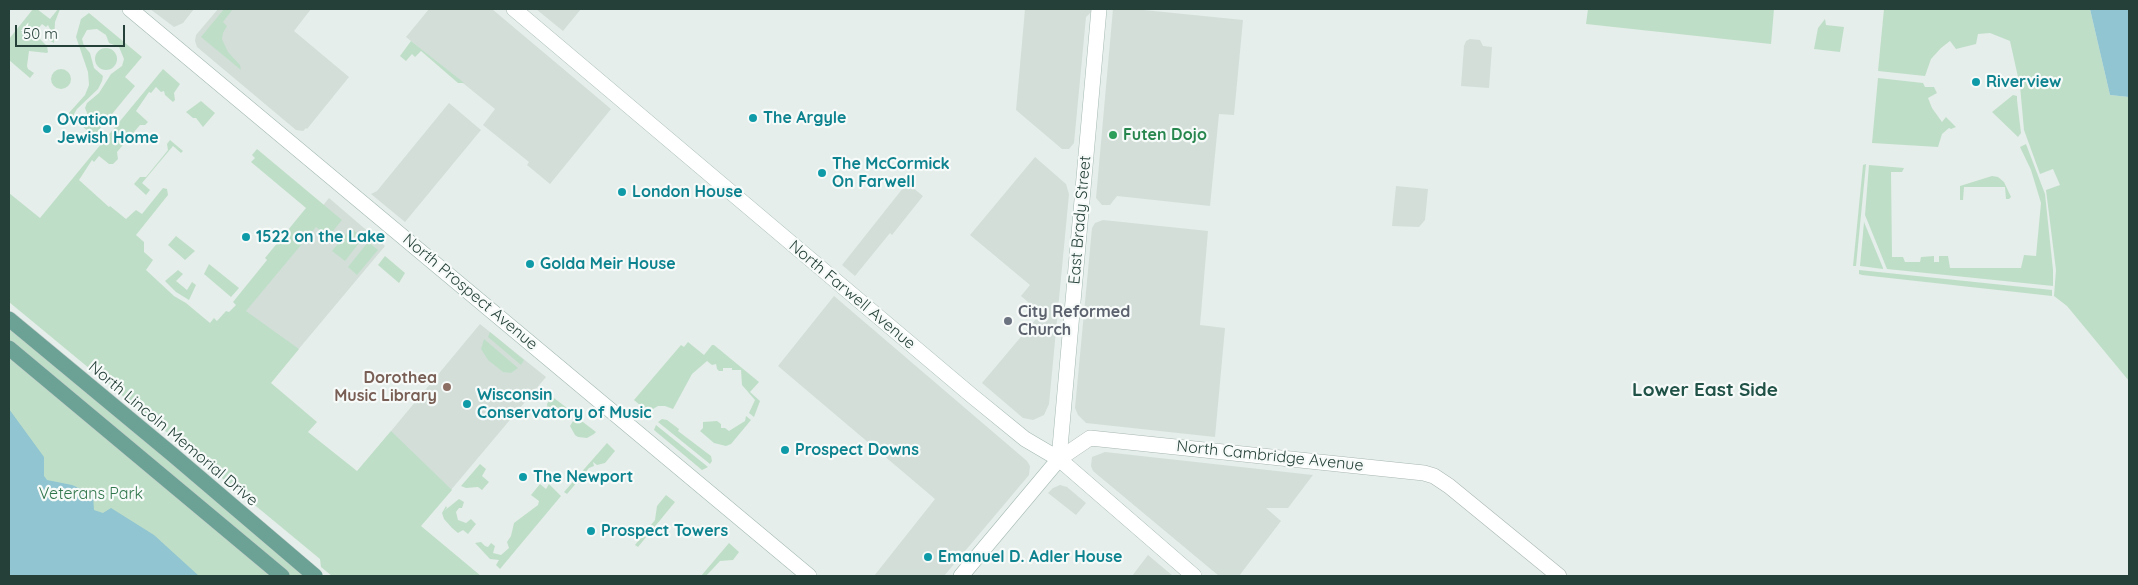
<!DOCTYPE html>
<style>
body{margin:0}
#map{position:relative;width:2138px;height:585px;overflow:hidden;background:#e5eeea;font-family:Quicksand,sans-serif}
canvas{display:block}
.frame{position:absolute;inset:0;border:10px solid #254039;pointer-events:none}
.scale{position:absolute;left:15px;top:25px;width:110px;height:22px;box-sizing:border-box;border:2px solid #254039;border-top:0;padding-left:6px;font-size:15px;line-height:18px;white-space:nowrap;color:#254039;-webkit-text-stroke:4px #f6faf8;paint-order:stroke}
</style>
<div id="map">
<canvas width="2138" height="585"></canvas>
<div class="frame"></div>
<div class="scale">50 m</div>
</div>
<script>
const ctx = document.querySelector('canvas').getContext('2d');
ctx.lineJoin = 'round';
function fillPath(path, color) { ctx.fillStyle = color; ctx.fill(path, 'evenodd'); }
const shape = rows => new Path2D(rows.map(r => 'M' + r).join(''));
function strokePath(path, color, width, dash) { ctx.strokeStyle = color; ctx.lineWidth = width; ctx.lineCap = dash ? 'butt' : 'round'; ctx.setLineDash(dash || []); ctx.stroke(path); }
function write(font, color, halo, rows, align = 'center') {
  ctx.font = font + ' Quicksand,sans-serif'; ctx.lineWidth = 4.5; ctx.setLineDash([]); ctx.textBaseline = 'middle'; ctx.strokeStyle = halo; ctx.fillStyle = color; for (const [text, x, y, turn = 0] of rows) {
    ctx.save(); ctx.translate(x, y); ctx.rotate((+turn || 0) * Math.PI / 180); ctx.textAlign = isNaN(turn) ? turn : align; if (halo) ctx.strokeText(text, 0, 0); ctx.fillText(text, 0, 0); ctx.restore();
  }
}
fillPath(shape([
 [150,9,194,9,183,23,174,27],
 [218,9,311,9,294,31,349,77,307,129,306,128,303,131,296,130,197,47,195,41,196,35],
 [429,9,492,9,611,109,550,184,527,165,529,162,483,125,495,109,406,37],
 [536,9,581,9,563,31],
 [1025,9,1092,9,1091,12,1086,17,1074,143,1069,149,1062,149,1016,110],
 [1113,9,1134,9,1243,20,1234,115,1219,114,1210,206,1117,196,1110,205,1102,205,1096,198],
 [1470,39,1480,40,1483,46,1492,47,1489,88,1461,86,1464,46,1466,41],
 [449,103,481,130,405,222,371,194,377,191],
 [1035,157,1066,184,1069,194,1049,404,1044,415,1033,420,1023,418,982,383,1041,313,1021,296,1030,285,970,235],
 [907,183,923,196,892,235,890,233,855,276,842,265],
 [1396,186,1428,189,1425,220,1419,227,1392,226],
 [329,198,385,246,256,400,202,356],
 [1103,220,1208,231,1200,325,1225,328,1215,437,1086,423,1078,415,1075,408,1092,228,1095,223],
 [834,296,1027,461,1030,466,1029,475,944,576,874,576,935,499,778,366],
 [480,324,546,377,414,534,357,472],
 [1105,452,1313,475,1288,508,1266,508,1281,521,1239,576,1219,576,1093,471,1091,466,1092,457],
 [1060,485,1067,487,1086,503,1076,515,1048,493,1053,488],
 [1148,555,1173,576,1132,576]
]), '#d3ded9');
fillPath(shape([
 [33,9,37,9,50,19,58,9,60,9,55,22,54,43,45,38,52,33,48,25,46,27,42,24,37,30,39,31,36,35,47,46,48,52,47,53,29,51,27,66,28,69,34,73,30,78,9,60,9,39],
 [224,9,233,9,223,22,227,26,223,33,222,39,228,52,240,65,241,70,201,37],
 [1588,9,1774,9,1771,44,1586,24],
 [1884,9,2090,9,2110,95,2129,97,2129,381,2067,306,2054,296,2056,270,2046,190,2060,185,2053,169,2040,174,2024,130,2020,86,2010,41,1990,33,1978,34,1976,44,1956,49,1950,41,1941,48,1931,59,1925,76,1878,71],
 [89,13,142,57,125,77,135,86,94,136,78,123,86,119,87,113,85,108,87,103,99,93,111,74,122,66,124,59,119,47,109,43,106,35,97,29,87,30,82,39,84,46,90,53,94,68,103,76,102,81,98,89,77,109,74,114,74,119,68,114,85,95,89,85,88,72,76,37,81,19],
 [1825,19,1826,25,1844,27,1840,52,1814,49,1818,28],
 [411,41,463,82,464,83,458,83,421,51,415,57,412,54,406,61,400,56],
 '95 59a11 11 0 1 1 22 0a11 11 0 1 1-22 0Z',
 [163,69,180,84,174,93,175,100,173,102,165,95,164,91,161,92,156,87,151,93,149,92,136,111,148,122,145,125,140,125,123,145,117,152,118,159,113,164,109,164,99,156,94,162,92,160,79,180,109,207,110,206,126,219,136,210,142,214,163,188,167,189,168,195,136,235,144,242,144,252,153,260,146,270,174,296,186,303,210,323,214,318,217,321,226,311,229,312,236,305,233,302,267,260,265,258,306,208,251,162,255,158,252,155,257,149,342,220,328,237,316,227,246,311,299,349,271,383,317,422,308,432,357,471,391,431,452,490,421,526,481,576,332,576,321,567,320,559,9,302,9,193,40,218],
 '51 79a10 10 0 1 1 20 0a10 10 0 1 1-20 0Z',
 [1878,78,1923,83,1925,87,1934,87,1937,93,1928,98,1932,108,1942,122,1946,117,1956,127,1951,129,1949,128,1942,134,1938,147,1872,143],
 [2013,95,2017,96,2017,100,2021,133,2018,137,1992,112],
 [201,101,215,113,203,127,196,118,193,118,186,112],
 [170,140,183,151,181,153,173,146,142,183,150,190,146,195,134,184,140,177,146,177,168,150,167,144],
 [2026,144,2045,194,2053,270,2053,286,1887,269,1865,215,1869,165,1904,168,1902,172,1891,172,1892,257,1903,257,1905,262,1920,262,1921,257,1934,256,1934,262,1939,262,1939,256,1948,256,1950,268,2021,268,2024,255,2036,256,2041,203,2031,170,2020,147],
 [1866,164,1856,266,1853,266,1863,165],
 [1992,176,1998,177,2004,182,2011,197,2009,199,2006,199,2005,187,1964,187,1963,200,1960,200,1960,186],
 [1864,222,1883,268,1883,269,1860,266],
 [351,228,363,238,345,261,332,251],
 [176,236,195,251,185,260,168,245],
 [368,242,378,250,357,275,348,267],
 [385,256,405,273,399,283,378,265],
 [209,264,239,288,231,297,204,274],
 [178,270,183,274,176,281,187,290,192,282,196,285,189,300,176,292,165,281],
 [1859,270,2052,290,2052,296,1862,275,1859,274],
 [9,319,315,576,9,576],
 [490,332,524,360,521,365,488,337],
 [484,339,518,368,511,373,503,372,488,360,481,349],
 [688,342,704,355,712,345,714,345,759,382,750,392,760,401,754,417,749,413,755,400,742,385,741,370,732,370,732,368,723,368,723,371,719,371,717,369,716,364,712,365,707,361,692,374,673,409,665,406,658,406,648,412,634,400,681,345,684,347],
 [550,395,567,408,562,419,548,410,547,404,550,399,547,399],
 [746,416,751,420,731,444,726,446,714,443,700,431,703,428,703,422,717,421,721,424,721,428,725,428,729,431,745,421],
 [579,419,596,432,594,434,587,438,578,437,575,435,570,426,573,421,578,421],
 [662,419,667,420,679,429,678,431,711,456,712,461,710,464,658,422],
 [656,425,708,467,702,470,654,430],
 [607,443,615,451,605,463,597,465,593,462,594,466,589,468,567,494,564,492],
 [480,464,486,469,482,476,489,482,482,490,478,487,466,488,461,486],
 [540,484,546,489,549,484,561,496,500,569,496,565,499,560,490,559,475,543,481,542,485,546,488,547,491,543,495,546,493,553,501,555,509,548,507,542,511,536,514,523,538,505,539,501,531,495],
 [666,495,675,502,638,547,635,545,655,520,657,506],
 [459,499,464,502,462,508,459,508,456,512,458,520,466,523,471,519,476,524,468,534,463,530,458,533,452,528,444,519,442,513,446,506,447,508,444,511],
 [729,543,739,552,733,560,720,561,706,576,701,576]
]), '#bfdec8');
fillPath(shape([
 [2090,9,2129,9,2129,97,2110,95],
 [9,409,44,457,44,476,47,480,72,485,88,492,93,495,94,510,103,513,111,508,154,535,199,576,9,576]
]), '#90c5d1');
const tertiary = shape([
 [1059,459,1090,438,1424,473,1434,476,1449,486,1559,576]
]);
const secondary = shape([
 [130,9,809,576],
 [514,9,971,395,1025,439,1059,459,1194,576],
 [961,576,1059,459,1099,9]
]);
const primary = shape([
 [9,319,173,455,315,576],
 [9,348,282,576]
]);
strokePath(tertiary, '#a8b6b1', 16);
strokePath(secondary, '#a4b9b2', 16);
strokePath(primary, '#c2cac8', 16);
strokePath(tertiary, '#fff', 15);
strokePath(secondary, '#fff', 15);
strokePath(primary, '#6ba295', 15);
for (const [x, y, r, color] of [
 [1976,82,5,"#0f9aa8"],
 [753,118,5,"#0f9aa8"],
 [47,129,5,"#0f9aa8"],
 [1113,135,5,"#2e9e5b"],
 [822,173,5,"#0f9aa8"],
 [622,192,5,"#0f9aa8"],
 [246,237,5,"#0f9aa8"],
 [530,264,5,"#0f9aa8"],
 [1008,321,5,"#6b7280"],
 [447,387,5,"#8d6e63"],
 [467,404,5,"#0f9aa8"],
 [785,450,5,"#0f9aa8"],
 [523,477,5,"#0f9aa8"],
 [591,531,5,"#0f9aa8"],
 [928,557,5,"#0f9aa8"]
]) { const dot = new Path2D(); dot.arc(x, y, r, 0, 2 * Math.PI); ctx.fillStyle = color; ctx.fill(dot); strokePath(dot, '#f6faf8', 2); }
write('bold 16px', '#0d838f', '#f6faf8', [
 ["Riverview",1986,82],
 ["The Argyle",763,118],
 ["Ovation",57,120],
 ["Jewish Home",57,138],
 ["The McCormick",832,164],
 ["On Farwell",832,182],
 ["London House",632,192],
 ["1522 on the Lake",256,237],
 ["Golda Meir House",540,264],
 ["Wisconsin",477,395],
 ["Conservatory of Music",477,413],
 ["Prospect Downs",795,450],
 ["The Newport",533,477],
 ["Prospect Towers",601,531],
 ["Emanuel D. Adler House",938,557]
], 'left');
write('bold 16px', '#27864d', '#f6faf8', [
 ["Futen Dojo",1123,135]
], 'left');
write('16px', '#254039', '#f6faf8', [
 ["East Brady Street",1080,220,-85],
 ["North Prospect Avenue",470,292,40],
 ["North Farwell Avenue",852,295,40],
 ["North Lincoln Memorial Drive",173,434,40],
 ["North Cambridge Avenue",1270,456,6]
]);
write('bold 16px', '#5b616d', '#f6faf8', [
 ["City Reformed",1018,312],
 ["Church",1018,330]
], 'left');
write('bold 16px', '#785e54', '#f6faf8', [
 ["Dorothea",437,378],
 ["Music Library",437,396]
], 'right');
write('16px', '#30764c', '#f6faf8', [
 ["Veterans Park",91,494]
]);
write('bold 19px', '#215247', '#f6faf8', [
 ["Lower East Side",1705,390]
]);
</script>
